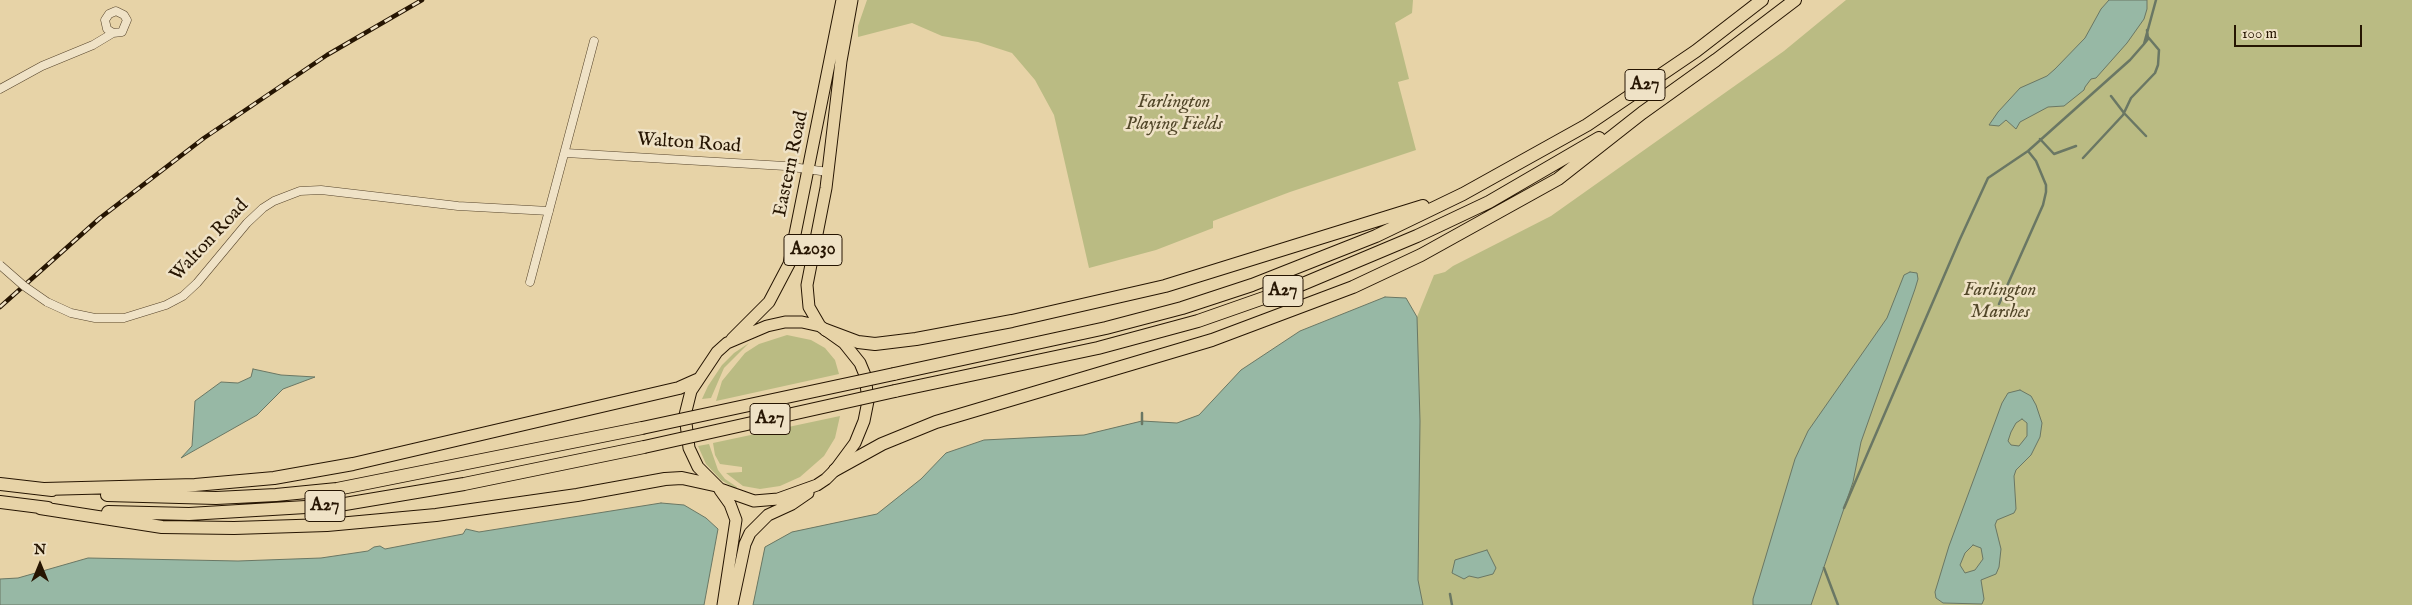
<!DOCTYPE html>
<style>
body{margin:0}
#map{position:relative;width:2412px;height:605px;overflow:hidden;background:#e7d3a7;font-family:"IM FELL English",serif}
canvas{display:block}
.north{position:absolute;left:15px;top:540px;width:50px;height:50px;-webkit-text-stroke:4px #efe2c6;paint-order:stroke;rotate:0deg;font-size:14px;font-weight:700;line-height:20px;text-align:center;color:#261502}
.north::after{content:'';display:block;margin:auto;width:18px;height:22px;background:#261502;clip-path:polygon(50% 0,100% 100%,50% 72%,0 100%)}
.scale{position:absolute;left:2234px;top:25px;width:128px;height:22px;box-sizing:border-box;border:2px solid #261502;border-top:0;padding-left:6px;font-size:15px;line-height:18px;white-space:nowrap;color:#261502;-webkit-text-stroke:4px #efe2c6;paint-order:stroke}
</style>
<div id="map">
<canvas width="2412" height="605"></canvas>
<div class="north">N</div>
<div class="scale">100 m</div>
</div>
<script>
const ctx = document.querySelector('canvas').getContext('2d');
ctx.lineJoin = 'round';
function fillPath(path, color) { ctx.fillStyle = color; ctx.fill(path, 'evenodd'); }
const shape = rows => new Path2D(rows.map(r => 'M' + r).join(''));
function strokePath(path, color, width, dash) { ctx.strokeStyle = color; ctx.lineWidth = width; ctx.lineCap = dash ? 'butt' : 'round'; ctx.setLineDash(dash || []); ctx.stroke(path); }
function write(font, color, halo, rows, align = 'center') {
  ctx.font = font + ' "IM FELL English",serif'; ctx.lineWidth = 5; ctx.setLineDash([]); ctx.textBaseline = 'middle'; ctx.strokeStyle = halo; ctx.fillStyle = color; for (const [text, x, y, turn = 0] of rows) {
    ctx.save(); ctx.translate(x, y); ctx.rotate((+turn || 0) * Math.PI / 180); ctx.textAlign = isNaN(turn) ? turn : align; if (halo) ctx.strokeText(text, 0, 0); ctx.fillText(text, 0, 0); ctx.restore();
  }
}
fillPath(shape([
 [867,0,1413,0,1412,13,1395,23,1409,79,1398,82,1416,150,1290,192,1213,221,1213,228,1156,250,1089,268,1054,115,1035,80,1012,53,978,42,942,36,912,23,858,37,858,26],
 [1846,0,2412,0,2412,605,753,605,765,547,792,532,877,514,921,479,950,452,989,440,1084,435,1142,421,1177,423,1199,415,1241,370,1275,352,1402,308,1417,317,1434,275,1445,272,1453,266,1551,216,1784,51],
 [787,335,811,340,825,348,835,360,839,374,716,401,722,381,745,353,759,344],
 [749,343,724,368,711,398,702,399,708,386,722,365,734,353],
 [840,416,835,438,824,456,800,477,780,486,760,489,743,486,726,473,742,472,742,467,720,464,715,455,713,443],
 [709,444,718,470,725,479,737,487,736,489,721,480,706,464,698,446]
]), '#babb83');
const water = shape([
 [2109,0,2147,0,2147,9,2144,19,2127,43,2096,78,2091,79,2085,87,2084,90,2064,106,2048,107,2020,122,2016,129,2006,120,1999,126,1989,125,1998,112,2020,88,2047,76,2055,69,2085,38,2101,9,2109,0],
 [1910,272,1917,273,1918,279,1915,289,1861,442,1853,482,1811,605,1753,605,1753,599,1795,459,1808,431,1887,318,1904,275,1910,272],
 [1385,297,1406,298,1417,317,1420,421,1418,580,1423,605,753,605,765,547,792,532,877,514,921,479,946,453,984,440,1084,435,1142,421,1177,423,1199,415,1241,370,1300,331,1385,297],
 [253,369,281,375,315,377,283,389,257,415,181,458,192,446,195,401,221,382,238,383,251,377,253,369],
 [2020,390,2031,396,2036,405,2042,423,2040,437,2031,455,2016,470,2014,476,2016,509,2014,513,1997,520,1995,525,2001,549,1999,567,1996,574,1981,580,1984,599,1982,604,1943,603,1936,598,1935,592,1949,546,2002,403,2008,393,2020,390],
 [2022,419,2027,423,2027,436,2019,446,2011,445,2008,441,2011,432,2016,423,2022,419],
 [1973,545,1981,548,1983,559,1975,570,1965,573,1960,565,1965,553,1973,545],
 [661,503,684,505,706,518,718,529,704,605,0,605,0,579,18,578,88,558,238,561,321,558,368,551,374,547,380,546,385,549,463,534,466,529,479,532,661,503],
 [1487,550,1496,568,1493,574,1478,578,1469,576,1464,579,1452,573,1455,560,1487,550]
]);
fillPath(water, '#97b8a5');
strokePath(water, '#6a7764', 1);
strokePath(shape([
 [2144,44,2148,39,2147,30],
 [2111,96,2124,113,2146,136],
 [2040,139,2054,154,2076,146],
 [2083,158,2123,115,2131,98,2155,73,2158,65,2159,50,2148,37],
 [1999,304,2043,205,2046,192,2046,185,2036,161,2028,151],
 [1142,424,1142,413],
 [1844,508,1960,239,1988,178,2028,151,2130,60,2144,44,2156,0],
 [1824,568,1838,605],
 [1450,594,1452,605]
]), '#6a7764', 2.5);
const minor = shape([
 [0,89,42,66,93,45,113,33,122,32,127,20,124,15,116,11,109,14,105,20,107,29,113,33],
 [566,153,785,166,828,172],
 [530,282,594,41],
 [47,302,71,313,95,318,124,318,166,305,183,296,197,283,247,223,263,208,274,201,300,191,321,190,458,206,549,211]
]);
const primary = shape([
 [785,322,802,322,820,326,844,343,860,363,865,375,868,401,864,421,855,443,835,470,826,479,817,485,778,499,754,501,720,489,698,467,689,448,685,415,691,391,717,352,727,343,767,326,785,322],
 [820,326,809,307,807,285,826,188,841,61,852,0],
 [732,339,769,302,789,264,842,0],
 [720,490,730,504,736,520,723,605],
 [732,605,745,544,750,533,768,515,792,504,808,493]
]);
const trunk = shape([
 [826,330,858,342,875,344,916,339,1012,321,1165,286,1423,206],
 [894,374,1106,328,1182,308,1252,285,1376,236,1463,194,1587,125,1696,51,1762,0],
 [895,391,1098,348,1198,321,1298,286,1417,236,1489,202,1599,138],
 [835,470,882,444,936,422,1212,340,1353,287,1421,255,1558,179,1642,113,1716,60,1795,0],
 [0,484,52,490],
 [44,489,195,485,274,478,353,464,679,388,697,380],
 [107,495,216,498,276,495,337,489,642,428],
 [0,502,48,508],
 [40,508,162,527,234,528,327,525,436,515,577,495,665,479,682,478,714,485],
 [108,512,189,514,339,505,464,484,644,447]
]);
strokePath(minor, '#56442b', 9);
strokePath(primary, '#261502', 13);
strokePath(trunk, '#261502', 14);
strokePath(minor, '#efe2c6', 8);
strokePath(primary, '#e7d3a7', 11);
strokePath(trunk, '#e7d3a7', 12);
const rail = shape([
 [0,307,100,218,204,138,327,55,422,0]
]);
strokePath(rail, '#261502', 4.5);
strokePath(rail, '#efe2c6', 2.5, [8]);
const minorBridge = shape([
 [0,265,24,286,47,302]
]);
const trunkBridge = shape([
 [642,428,894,374],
 [644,447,895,391]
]);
strokePath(minorBridge, '#56442b', 9, []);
strokePath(trunkBridge, '#261502', 14, []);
strokePath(minorBridge, '#efe2c6', 8);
strokePath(trunkBridge, '#e7d3a7', 12);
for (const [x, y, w] of [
 [1645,85,40],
 [813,250,58],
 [1283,291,40],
 [770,419,40],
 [325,506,40]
]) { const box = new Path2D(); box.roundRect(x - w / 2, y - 15.5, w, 31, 4); ctx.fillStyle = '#efe2c6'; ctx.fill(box); strokePath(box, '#261502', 1); }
write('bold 18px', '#261502', null, [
 ["A27",1645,85],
 ["A2030",813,250],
 ["A27",1283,291],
 ["A27",770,419],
 ["A27",325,506]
]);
write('italic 19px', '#524729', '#efe2c6', [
 ["Farlington",1174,103],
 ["Playing Fields",1174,125],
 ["Farlington",2000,291],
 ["Marshes",2000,313]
]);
write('19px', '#261502', '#efe2c6', [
 ["Walton Road",689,144,4],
 ["Eastern Road",792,164,-78],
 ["Walton Road",210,241,-47]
]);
</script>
